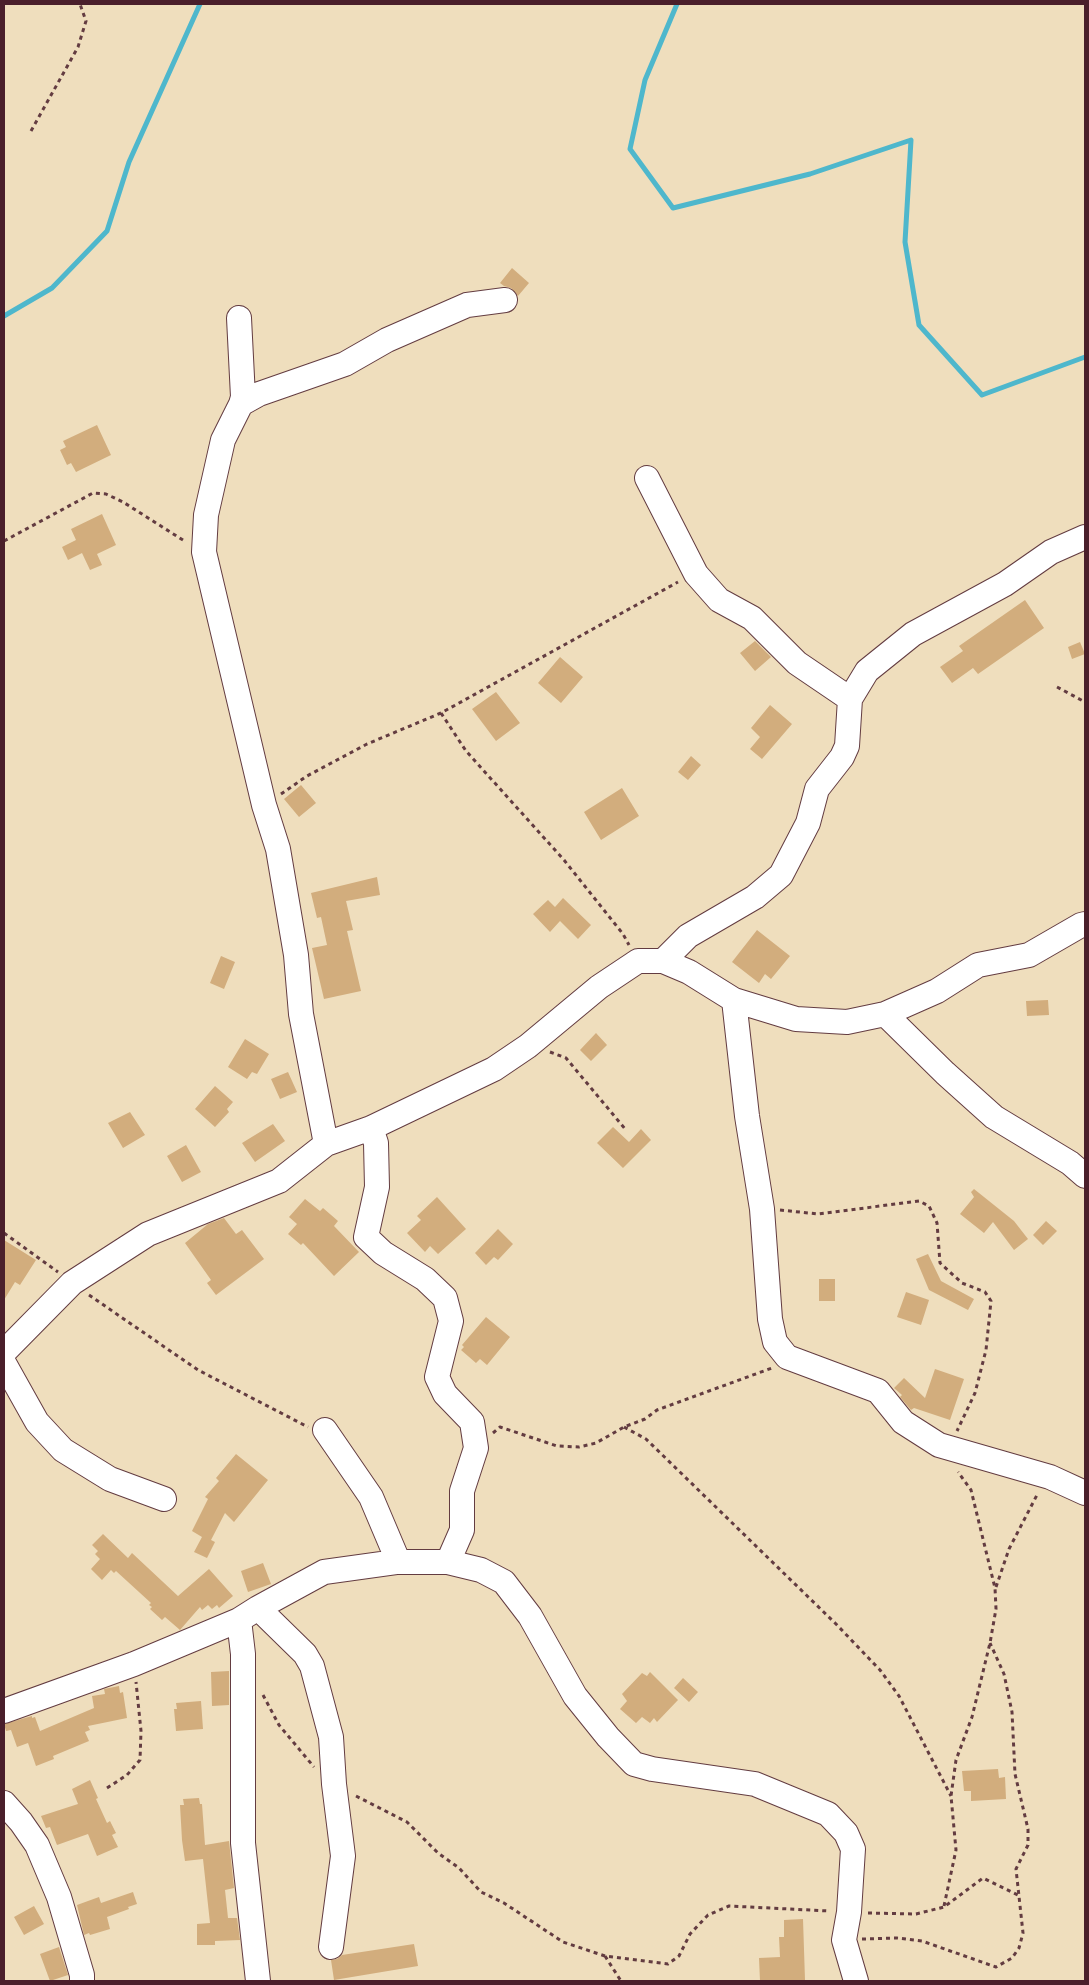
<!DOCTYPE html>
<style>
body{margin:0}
#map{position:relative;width:1089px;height:1985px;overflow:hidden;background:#efdebd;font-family:Vollkorn,serif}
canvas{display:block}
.frame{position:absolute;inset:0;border:5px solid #4a1f2b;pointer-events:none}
</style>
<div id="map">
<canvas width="1089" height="1985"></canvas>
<div class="frame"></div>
</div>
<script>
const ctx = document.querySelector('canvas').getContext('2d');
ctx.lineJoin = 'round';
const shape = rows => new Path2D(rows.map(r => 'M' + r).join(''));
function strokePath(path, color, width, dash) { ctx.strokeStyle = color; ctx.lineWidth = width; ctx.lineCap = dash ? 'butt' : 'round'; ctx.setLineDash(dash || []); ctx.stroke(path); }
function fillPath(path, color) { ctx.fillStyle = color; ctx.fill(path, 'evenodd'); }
strokePath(shape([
 [677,4,645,80,630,149,673,208,810,174,911,140,905,242,919,325,982,395,1085,357],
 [4,316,52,288,107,231,129,162,200,4]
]), '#4eb7cc', 5);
fillPath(shape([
 [512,268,529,283,518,296,511,288,504,286,500,283],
 [97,425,111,455,76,472,71,463,67,465,60,450,66,447,63,441],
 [102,514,116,545,97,554,102,565,90,570,82,553,68,560,62,547,76,540,71,529],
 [1025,600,1044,628,978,674,973,668,952,683,940,667,963,651,959,646],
 [755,641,771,657,755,671,740,653],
 [1080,642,1085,654,1072,659,1068,647],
 [560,657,583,677,561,703,538,683],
 [496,692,520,723,496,741,472,709],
 [770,705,792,724,762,759,750,749,760,737,751,728],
 [691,756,701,765,688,780,678,772],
 [301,785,316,803,299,817,284,799],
 [622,788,639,816,601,840,584,812],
 [377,877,380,895,346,901,353,930,347,931,361,991,324,999,312,948,327,945,321,917,317,918,311,893],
 [563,898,591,925,578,939,560,921,550,932,533,914,548,900,555,907],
 [757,930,790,956,771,979,765,974,759,983,732,962],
 [221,956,235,962,224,989,210,983],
 [1048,1000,1049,1015,1027,1016,1026,1001],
 [596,1033,607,1045,591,1061,580,1050],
 [245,1039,269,1054,257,1074,252,1072,247,1079,228,1067],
 [288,1072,297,1092,280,1099,271,1079],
 [215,1086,233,1102,227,1109,229,1112,215,1127,195,1109],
 [130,1112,145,1135,123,1148,108,1123],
 [273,1124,285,1141,255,1162,242,1143],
 [613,1127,629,1142,641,1129,651,1140,623,1168,597,1143],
 [186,1145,201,1172,182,1182,167,1156],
 [974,1189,1014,1221,1028,1239,1014,1250,993,1222,984,1233,960,1214,974,1197,971,1192],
 [437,1197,466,1229,438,1254,430,1246,425,1252,407,1233,421,1220,417,1216],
 [305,1199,320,1211,323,1208,338,1221,334,1226,359,1252,334,1276,303,1243,301,1245,288,1234,297,1224,289,1217],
 [224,1218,236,1234,242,1230,264,1259,216,1295,207,1283,211,1280,185,1243,208,1224],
 [1046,1221,1057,1231,1043,1245,1033,1235],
 [498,1229,513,1244,498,1260,494,1257,486,1265,475,1253],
 [4,1240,36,1260,20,1285,15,1282,4,1300],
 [928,1254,941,1281,974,1299,968,1310,929,1290,916,1259],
 [819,1279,835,1279,835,1301,819,1301],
 [906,1292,929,1300,921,1325,897,1317],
 [486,1317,510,1337,487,1365,480,1359,476,1363,461,1350,464,1347,462,1345],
 [935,1369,964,1379,950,1420,914,1408,911,1410,900,1397,902,1395,894,1388,904,1378,925,1398],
 [236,1454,268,1480,234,1522,225,1513,211,1540,215,1542,207,1558,194,1552,202,1537,192,1531,208,1499,205,1497,219,1481,216,1478],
 [103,1534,128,1558,132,1553,178,1596,209,1569,233,1596,219,1608,217,1605,212,1609,208,1605,202,1610,200,1607,180,1630,165,1617,162,1620,150,1609,152,1607,149,1605,151,1603,116,1571,114,1573,111,1570,102,1580,91,1569,100,1559,95,1554,98,1551,92,1545],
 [263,1563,271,1584,248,1592,241,1571],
 [229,1671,229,1705,212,1706,211,1672],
 [650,1672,678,1700,657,1722,654,1718,650,1723,642,1717,636,1723,620,1709,627,1701,622,1694,642,1673,647,1676],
 [683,1678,698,1692,689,1702,674,1688],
 [119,1686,120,1693,123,1692,127,1718,88,1726,90,1730,85,1732,89,1741,53,1756,54,1759,36,1766,28,1743,17,1747,11,1730,6,1731,4,1724,32,1716,32,1718,35,1717,40,1731,94,1708,92,1696,105,1694,104,1689],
 [201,1701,203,1729,176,1731,174,1709,177,1709,176,1703],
 [998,1769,999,1778,1005,1777,1006,1799,971,1801,971,1791,964,1791,962,1771],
 [90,1780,98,1798,96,1799,107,1823,110,1821,116,1833,112,1835,118,1847,97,1856,88,1834,57,1845,50,1827,46,1828,41,1816,78,1804,72,1789],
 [199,1798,200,1804,202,1804,205,1845,229,1841,234,1888,225,1890,228,1918,237,1918,240,1940,215,1941,215,1945,197,1945,197,1924,210,1923,203,1859,185,1861,182,1840,180,1805,184,1805,183,1799],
 [133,1892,137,1904,128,1907,129,1909,107,1917,110,1929,90,1935,89,1933,84,1935,77,1905,99,1897,101,1903],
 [34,1906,44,1924,24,1935,14,1917],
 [803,1919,805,1980,760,1981,759,1958,780,1957,779,1937,784,1937,784,1920],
 [414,1944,418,1966,334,1980,331,1960,337,1959,342,1955],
 [59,1947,68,1975,50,1981,40,1954]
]), '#d2ad7d');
const minor = shape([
 [239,318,243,397,241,404],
 [647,478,696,574,719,600,752,618,797,663,850,699],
 [663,961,688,936,755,897,781,875,808,823,817,789,842,757,847,746,850,699,867,671,913,634,1005,584,1051,552,1085,537],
 [734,1000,747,1116,762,1209,770,1319,775,1342,787,1357,878,1391,903,1422,939,1445,1050,1477,1085,1493],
 [885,1014,945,1073,994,1117,1070,1163,1085,1176],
 [371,1128,376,1143,377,1187,366,1237,383,1253,425,1279,445,1298,451,1321,437,1377,445,1394,472,1422,476,1448,462,1491,462,1530,448,1562],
 [326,1144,301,1014,296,955,278,849,264,805,204,552,206,515,223,440,241,404,259,394,345,364,387,340,467,305,505,300],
 [4,1352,72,1283,148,1234,279,1181,326,1144,371,1128,494,1069,528,1046,599,987,638,961,663,961,689,972,734,1000,796,1019,847,1022,885,1014,937,991,978,965,1029,955,1081,925,1085,924],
 [4,1363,37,1422,63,1450,110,1479,164,1499],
 [325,1430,371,1497,396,1556,396,1562],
 [258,1608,305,1654,312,1666,331,1737,334,1784,343,1856,331,1947],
 [239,1620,243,1654,243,1843,258,1981],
 [4,1711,134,1664,239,1620,258,1608,324,1572,396,1562,448,1562,481,1570,504,1582,530,1616,575,1696,608,1737,634,1764,652,1769,755,1784,828,1814,846,1833,853,1849,849,1912,844,1940,856,1981],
 [4,1803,21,1822,37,1845,59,1897,82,1975,82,1981]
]);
strokePath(minor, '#633c41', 26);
strokePath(shape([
 [31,131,78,47,86,21,80,4],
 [4,541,93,493,106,494,123,502,186,542],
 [1057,687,1085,702],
 [441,713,466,751,564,860,623,934,629,945],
 [281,794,307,776,367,744,441,713,678,582],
 [550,1052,566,1058,626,1130],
 [780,1210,818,1214,919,1201,929,1206,937,1223,940,1263,962,1283,985,1292,991,1301,986,1350,975,1393,957,1431],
 [4,1233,58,1272],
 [89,1295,198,1370,308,1427],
 [624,1427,646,1439,836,1624,880,1670,899,1696,951,1796],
 [493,1433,500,1427,557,1446,579,1447,596,1443,624,1427,645,1419,657,1410,772,1368],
 [996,1587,1009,1549,1038,1493],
 [263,1695,279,1725,314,1767],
 [107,1788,127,1775,140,1760,141,1731,136,1682],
 [356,1796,407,1822,438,1853,459,1868,481,1892,504,1903,563,1942,605,1956,668,1964,679,1956,690,1934,708,1915,729,1906,829,1911],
 [944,1906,956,1850,951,1796,956,1760,972,1717,990,1643,996,1609,995,1588,971,1490,958,1472],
 [868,1913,916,1914,944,1907,983,1878,1018,1895],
 [862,1939,897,1938,922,1941,996,1967,1012,1958,1019,1948,1023,1933,1016,1869,1028,1845,1028,1829,1015,1774,1012,1712,1004,1674,990,1643],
 [605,1956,621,1981]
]), '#633c41', 3, [4, 4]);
strokePath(minor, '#fff', 24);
</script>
